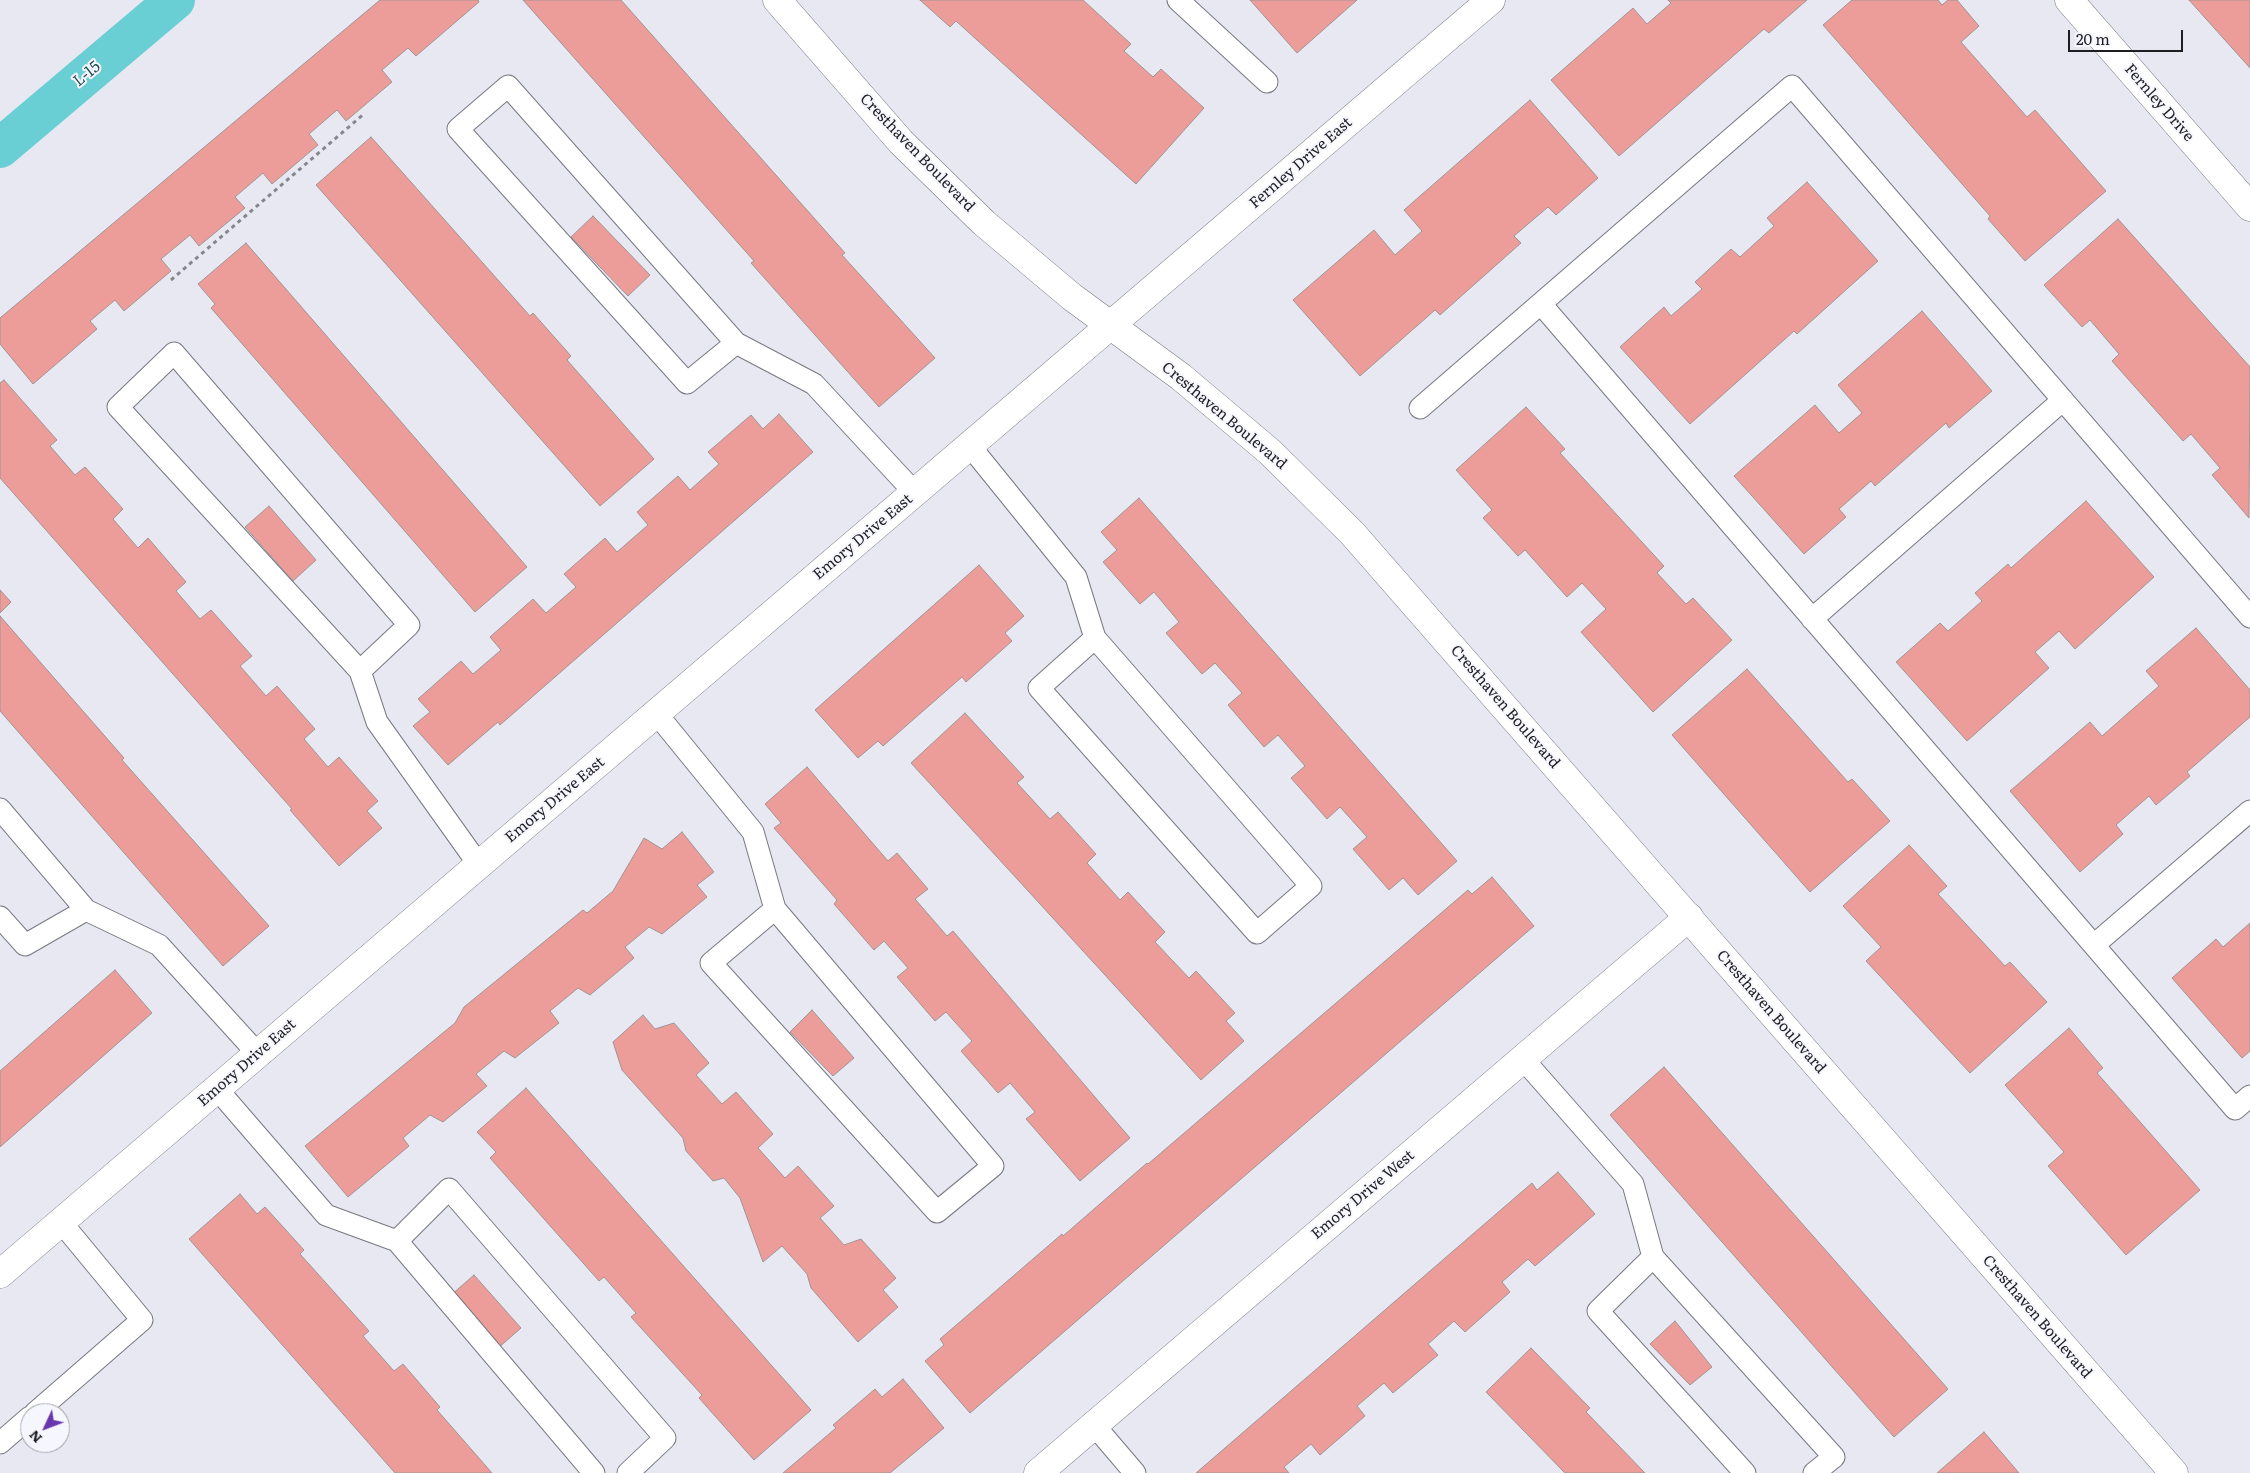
<!DOCTYPE html>
<style>
body{margin:0}
#map{position:relative;width:2250px;height:1473px;overflow:hidden;background:#e8e8f3;font-family:Literata,serif}
canvas{display:block}
.north{position:absolute;left:20px;top:1403px;width:50px;height:50px;box-sizing:border-box;background:#f6f6fe;border:1px solid #a0a0a6;border-radius:50%;rotate:227deg;font-size:14px;font-weight:700;line-height:20px;text-align:center;color:#1e1e22}
.north::after{content:'';display:block;margin:auto;width:18px;height:22px;background:#6936ad;clip-path:polygon(50% 0,100% 100%,50% 72%,0 100%)}
.scale{position:absolute;left:2068px;top:30px;width:115px;height:22px;box-sizing:border-box;border:2px solid #1e1e22;border-top:0;padding-left:6px;font-size:15px;line-height:18px;white-space:nowrap;color:#1e1e22;-webkit-text-stroke:4px #f6f6fe;paint-order:stroke}
</style>
<div id="map">
<canvas width="2250" height="1473"></canvas>
<div class="north">N</div>
<div class="scale">20 m</div>
</div>
<script>
const ctx = document.querySelector('canvas').getContext('2d');
ctx.lineJoin = 'round';
const shape = rows => new Path2D(rows.map(r => 'M' + r).join(''));
function strokePath(path, color, width, dash) { ctx.strokeStyle = color; ctx.lineWidth = width; ctx.lineCap = dash ? 'butt' : 'round'; ctx.setLineDash(dash || []); ctx.stroke(path); }
function fillPath(path, color) { ctx.fillStyle = color; ctx.fill(path, 'evenodd'); }
function write(font, color, halo, rows, align = 'center') {
  ctx.font = font + ' Literata,serif'; ctx.lineWidth = 4; ctx.setLineDash([]); ctx.textBaseline = 'middle'; ctx.strokeStyle = halo; ctx.fillStyle = color; for (const [text, x, y, turn = 0] of rows) {
    ctx.save(); ctx.translate(x, y); ctx.rotate((+turn || 0) * Math.PI / 180); ctx.textAlign = isNaN(turn) ? turn : align; if (halo) ctx.strokeText(text, 0, 0); ctx.fillText(text, 0, 0); ctx.restore();
  }
}
strokePath(shape([
 [0,148,175,0]
]), '#69cfd4', 40);
const building = shape([
 [380,0,478,0,479,2,416,56,408,48,382,70,392,82,346,121,337,110,309,134,318,145,272,184,263,173,235,197,245,208,199,246,190,235,161,259,171,271,124,311,115,300,90,321,97,329,33,384,0,344,0,318,380,0],
 [523,0,621,0,845,253,842,255,935,358,879,407,751,263,754,261,523,0],
 [920,0,1083,0,1131,44,1124,51,1153,77,1161,69,1204,108,1136,184,956,21,950,27,920,0],
 [1250,0,1357,0,1297,53,1250,0],
 [1668,0,1807,0,1769,33,1764,29,1619,156,1551,80,1633,8,1647,24,1671,3,1668,0],
 [1852,0,1938,0,1942,5,1948,0,1957,0,1979,26,1961,42,2027,117,2035,110,2106,191,2025,261,1988,219,1990,216,1823,25,1852,0],
 [2189,0,2250,0,2250,68,2189,0],
 [1530,100,1598,178,1556,215,1548,207,1514,236,1521,243,1440,315,1435,310,1360,376,1293,300,1374,230,1395,255,1422,231,1404,210,1530,100],
 [371,137,530,316,533,313,571,356,567,360,654,459,600,506,316,185,371,137],
 [1807,182,1878,261,1797,334,1794,331,1690,424,1620,347,1664,307,1671,316,1702,289,1695,282,1731,249,1740,257,1774,226,1767,218,1807,182],
 [593,216,650,275,628,296,571,237,593,216],
 [2118,219,2250,367,2249,518,2212,475,2220,468,2191,434,2183,441,2112,361,2119,354,2090,320,2082,327,2044,285,2118,219],
 [246,243,527,567,475,612,211,308,215,304,198,284,246,243],
 [1922,311,1992,391,1949,428,1946,423,1875,486,1871,481,1839,509,1846,517,1804,554,1734,476,1815,405,1839,433,1862,413,1838,385,1922,311],
 [4,380,57,440,50,446,75,475,85,467,123,509,113,519,138,548,148,538,186,582,176,591,200,619,211,610,252,656,240,666,266,696,277,686,315,729,304,739,328,767,339,757,378,801,367,811,382,828,339,866,290,810,292,809,0,478,0,383,4,380],
 [1526,407,1565,449,1560,453,1664,566,1657,573,1686,604,1693,598,1732,640,1653,712,1581,632,1606,609,1582,583,1567,597,1525,550,1518,556,1483,518,1492,510,1456,470,1526,407],
 [779,414,813,452,500,725,498,722,448,765,413,726,430,712,418,699,461,661,473,674,501,650,490,637,533,599,546,613,576,587,564,574,605,538,617,552,648,525,637,512,678,476,690,490,719,464,708,452,751,415,763,429,779,414],
 [1139,498,1457,861,1418,895,1403,878,1389,890,1353,849,1367,837,1340,807,1327,819,1291,778,1305,766,1278,735,1264,747,1228,705,1242,693,1215,663,1202,674,1166,633,1179,622,1154,592,1140,604,1103,562,1117,550,1101,532,1139,498],
 [2086,501,2154,577,2075,649,2059,631,2035,652,2049,668,1967,741,1896,662,1940,623,1948,631,1982,601,1975,593,2008,564,2011,568,2086,501],
 [269,506,316,560,293,581,245,527,269,506],
 [979,565,1024,616,1005,633,1012,641,966,682,962,677,883,746,878,741,858,758,815,710,979,565],
 [0,590,11,602,0,613,0,590],
 [0,616,124,758,122,760,269,926,223,966,0,711,0,616],
 [2196,628,2250,690,2250,717,2187,772,2190,776,2156,805,2149,796,2116,825,2123,834,2080,872,2010,791,2090,722,2102,736,2159,686,2146,671,2196,628],
 [1747,669,1848,782,1852,779,1890,821,1810,892,1672,735,1747,669],
 [965,713,1024,777,1017,783,1050,819,1058,812,1096,854,1087,863,1120,900,1128,892,1165,932,1155,942,1189,978,1196,971,1235,1013,1226,1021,1244,1041,1201,1080,911,763,965,713],
 [807,767,888,861,897,853,928,889,915,899,947,936,953,931,1130,1138,1080,1181,1026,1119,1035,1112,1010,1083,998,1093,961,1051,972,1041,946,1012,935,1021,897,977,908,968,884,941,874,950,834,904,837,900,774,828,781,823,765,804,807,767],
 [682,832,714,872,697,885,707,897,662,934,649,927,625,947,634,958,590,995,578,988,550,1011,559,1023,515,1058,504,1051,476,1074,487,1086,443,1122,430,1115,403,1138,409,1146,348,1197,305,1146,455,1023,464,1007,583,910,587,913,613,891,644,838,662,849,682,832],
 [1909,845,1947,886,1938,894,2005,966,2010,962,2047,1002,1970,1073,1866,961,1881,947,1843,906,1909,845],
 [1492,877,1534,926,970,1413,925,1361,944,1345,940,1339,1062,1234,1063,1236,1147,1163,1148,1164,1468,890,1472,894,1492,877],
 [2250,923,2250,1051,2242,1058,2172,978,2216,939,2223,947,2250,923],
 [115,970,152,1013,0,1147,0,1071,115,970],
 [812,1010,854,1058,833,1076,790,1032,812,1010],
 [643,1015,655,1029,674,1023,709,1063,696,1075,722,1104,736,1092,773,1134,758,1148,785,1178,798,1166,834,1206,820,1218,844,1245,861,1239,896,1278,883,1290,898,1307,858,1342,811,1288,807,1274,782,1246,763,1262,740,1198,724,1178,713,1181,686,1151,683,1138,622,1070,613,1042,643,1015],
 [2069,1028,2103,1068,2097,1073,2200,1190,2126,1255,2048,1166,2064,1152,2005,1085,2069,1028],
 [1664,1067,1948,1389,1894,1437,1610,1115,1664,1067],
 [526,1088,811,1410,754,1460,699,1398,702,1395,631,1317,636,1313,604,1277,599,1281,490,1158,496,1152,477,1132,526,1088],
 [1558,1172,1595,1214,1535,1266,1528,1259,1502,1282,1510,1292,1465,1332,1454,1321,1428,1344,1438,1355,1393,1393,1384,1383,1357,1406,1365,1416,1320,1455,1311,1444,1284,1467,1289,1473,1196,1473,1532,1183,1537,1190,1558,1172],
 [240,1194,257,1214,265,1207,304,1250,300,1254,369,1331,363,1336,394,1371,403,1364,440,1407,437,1410,492,1473,395,1473,189,1239,240,1194],
 [474,1275,521,1328,497,1349,450,1296,474,1275],
 [1675,1321,1712,1367,1690,1385,1650,1344,1675,1321],
 [1531,1348,1590,1408,1586,1412,1645,1473,1565,1473,1486,1392,1531,1348],
 [903,1379,944,1428,890,1473,783,1473,836,1428,833,1425,875,1389,882,1397,903,1379],
 [1984,1432,2019,1473,1937,1473,1984,1432]
]);
fillPath(building, '#ec9d99');
strokePath(building, '#a09493', 1);
const service = shape([
 [1178,0,1267,82],
 [1541,304,2235,1109,2250,1096],
 [736,343,687,383,458,129,508,86,736,343,814,384,915,493],
 [1420,408,1792,86,2250,617],
 [970,446,1076,577,1095,638,1039,688,1257,933,1311,886,1095,638],
 [1812,619,2063,400],
 [360,671,409,625,174,353,118,407,360,671,377,722,479,865],
 [656,713,753,832,775,909,993,1166,937,1212,711,963,775,909],
 [0,809,86,910,159,945,258,1054],
 [0,917,25,945,86,910],
 [2094,945,2250,811],
 [1523,1059,1633,1184,1653,1257,1834,1457,1814,1473],
 [217,1089,326,1215,397,1241,594,1473],
 [397,1241,449,1189,665,1438,628,1473],
 [1653,1257,1598,1311,1745,1473],
 [35,1413,142,1320,61,1222],
 [1094,1425,1135,1473],
 [0,1443,30,1417]
]);
const minor = shape([
 [2069,0,2250,207],
 [0,1274,1491,0],
 [1038,1473,1689,917]
]);
const tertiary = shape([
 [777,0,901,142,984,223,1072,297,1181,377,1270,452,1352,533,2174,1473]
]);
strokePath(service, '#787882', 23);
strokePath(minor, '#787882', 29);
strokePath(tertiary, '#787882', 29);
strokePath(shape([
 [171,280,365,113]
]), '#86868d', 3, [4, 4]);
strokePath(service, '#fff', 21);
strokePath(minor, '#fff', 28);
strokePath(tertiary, '#fff', 28);
write('15px', '#1e1e22', '#f6f6fe', [
 ["Fernley Drive",2159,103,49],
 ["Cresthaven Boulevard",917,153,46],
 ["Fernley Drive East",1301,163,-41],
 ["Cresthaven Boulevard",1224,416,40],
 ["Emory Drive East",863,537,-40],
 ["Cresthaven Boulevard",1505,707,49],
 ["Emory Drive East",555,800,-40],
 ["Cresthaven Boulevard",1771,1012,49],
 ["Emory Drive East",247,1063,-41],
 ["Emory Drive West",1363,1195,-40],
 ["Cresthaven Boulevard",2037,1317,49]
]);
write('italic 16px', '#1e4c4e', '#f6f6fe', [
 ["L-15",87,74,-40]
]);
</script>
